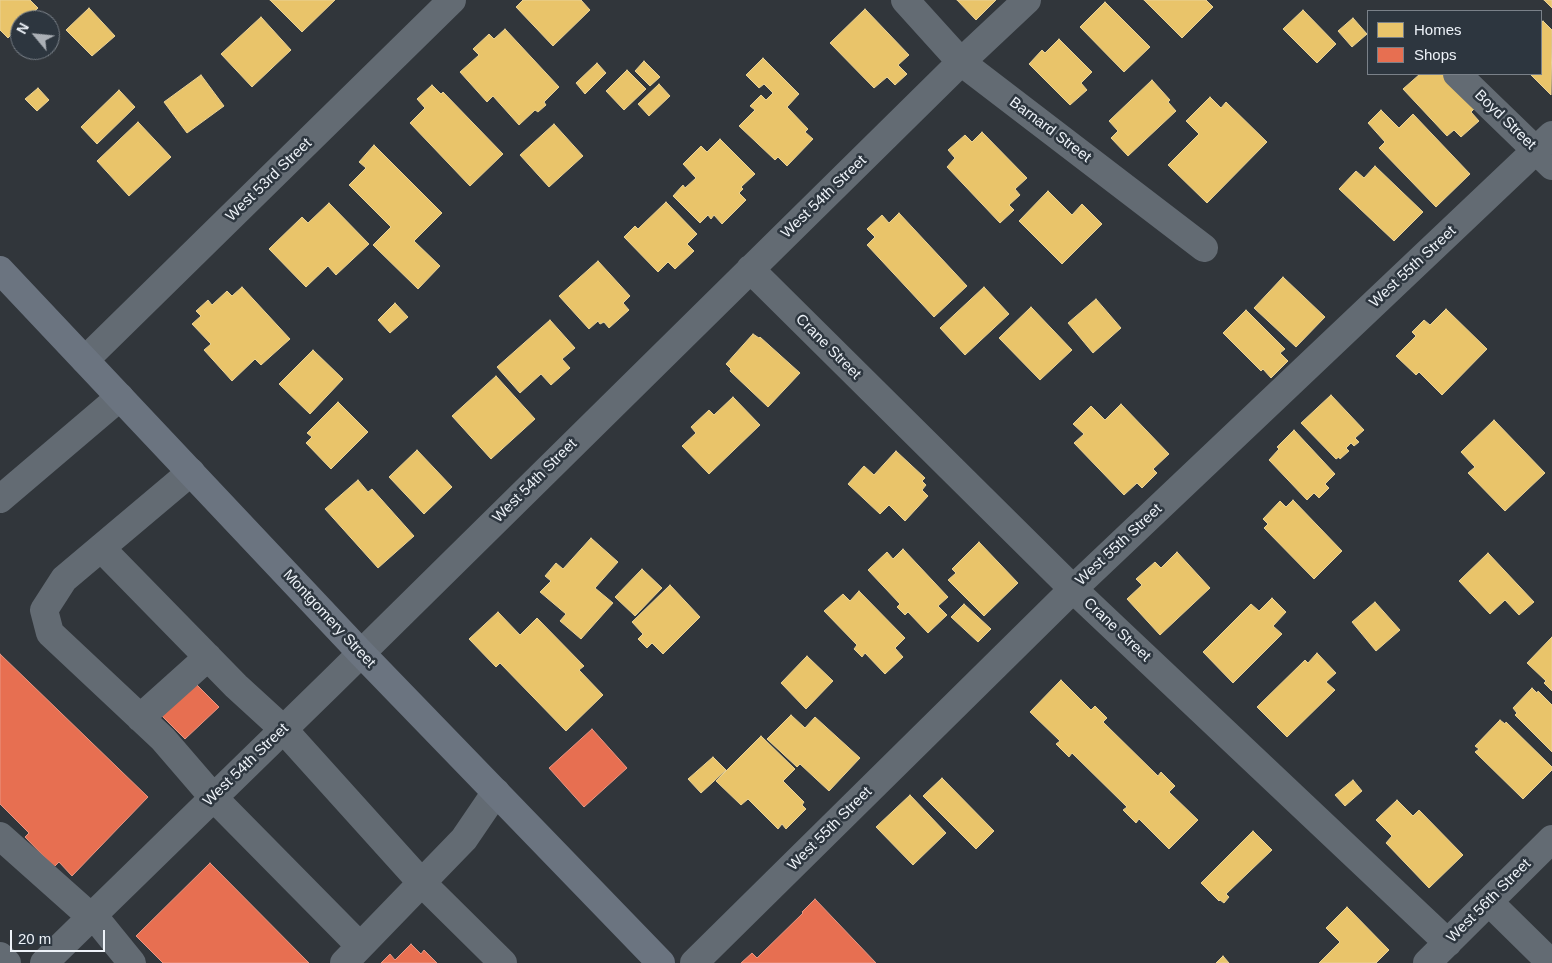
<!DOCTYPE html>
<style>
body{margin:0}
#map{position:relative;width:1552px;height:963px;overflow:hidden;background:#31363b;font-family:Helvetica,sans-serif}
canvas{display:block}
.legend{position:absolute;left:1367px;top:10px;width:175px;height:65px;box-sizing:border-box;background:#2d363f;border:1px solid #7a8189;margin:0;padding:6px 9px;list-style:none;font-size:15px;color:#edf2f8}
.legend li{display:flex;align-items:center;gap:10px;height:25px}
.legend b{width:25px;border:1px solid #7a8189}
.north{position:absolute;left:10px;top:10px;width:50px;height:50px;box-sizing:border-box;background:#2d363f;border:1px solid #7a8189;border-radius:50%;rotate:298deg;font-size:14px;font-weight:700;line-height:20px;text-align:center;color:#edf2f8}
.north::after{content:'';display:block;margin:auto;width:18px;height:22px;background:#abb0b6;clip-path:polygon(50% 0,100% 100%,50% 72%,0 100%)}
.scale{position:absolute;left:10px;top:930px;width:95px;height:22px;box-sizing:border-box;border:2px solid #edf2f8;border-top:0;padding-left:6px;font-size:15px;line-height:18px;white-space:nowrap;color:#edf2f8;-webkit-text-stroke:4px #2d363f;paint-order:stroke}
</style>
<div id="map">
<canvas width="1552" height="963"></canvas>
<ul class="legend">
<li><b style="height:14px;background:#e9c46a"></b>Homes</li>
<li><b style="height:14px;background:#e76f51"></b>Shops</li>
</ul>
<div class="north">N</div>
<div class="scale">20 m</div>
</div>
<script>
const ctx = document.querySelector('canvas').getContext('2d');
ctx.lineJoin = 'round';
function fillPath(path, color) { ctx.fillStyle = color; ctx.fill(path, 'evenodd'); }
const shape = rows => new Path2D(rows.map(r => 'M' + r).join(''));
function strokePath(path, color, width, dash) { ctx.strokeStyle = color; ctx.lineWidth = width; ctx.lineCap = dash ? 'butt' : 'round'; ctx.setLineDash(dash || []); ctx.stroke(path); }
function write(font, color, halo, rows, align = 'center') {
  ctx.font = font + ' Helvetica,sans-serif'; ctx.lineWidth = 5; ctx.setLineDash([]); ctx.textBaseline = 'middle'; ctx.strokeStyle = halo; ctx.fillStyle = color; for (const [text, x, y, turn = 0] of rows) {
    ctx.save(); ctx.translate(x, y); ctx.rotate((+turn || 0) * Math.PI / 180); ctx.textAlign = isNaN(turn) ? turn : align; if (halo) ctx.strokeText(text, 0, 0); ctx.fillText(text, 0, 0); ctx.restore();
  }
}
const homes = shape([
 [0,0,30,0,38,8,26,20,20,20,20,26,8,38,0,30,0,0],
 [270,0,335,0,302,32,270,0],
 [523,0,581,0,590,10,553,46,516,7,523,0],
 [957,0,996,0,976,20,957,0],
 [1144,0,1206,0,1213,7,1182,38,1144,0],
 [1544,0,1552,0,1552,8,1544,0],
 [1105,2,1150,47,1124,72,1080,27,1105,2],
 [89,8,115,36,92,56,66,30,89,8],
 [865,9,909,55,898,65,907,74,895,85,887,77,874,88,830,43,865,9],
 [1303,10,1336,44,1317,63,1283,29,1303,10],
 [261,17,291,50,252,87,221,54,261,17],
 [1353,18,1367,34,1352,47,1338,31,1353,18],
 [1543,21,1552,30,1551,95,1530,74,1541,74,1541,23,1543,21],
 [505,29,559,87,544,102,546,105,538,112,535,110,519,125,493,96,487,102,460,72,479,55,473,49,489,34,494,39,505,29],
 [1059,39,1092,72,1081,83,1087,90,1070,105,1029,64,1042,50,1045,53,1059,39],
 [763,58,799,94,787,107,808,129,805,132,813,139,787,166,778,157,775,160,739,126,755,110,750,106,761,95,766,100,773,93,764,84,759,88,746,75,763,58],
 [644,61,660,77,650,86,635,71,644,61],
 [597,63,606,73,585,94,576,83,597,63],
 [627,70,646,89,624,110,606,91,627,70],
 [1420,74,1448,74,1478,105,1471,112,1479,121,1461,137,1454,130,1447,136,1403,89,1420,74],
 [201,75,224,106,187,133,164,102,201,75],
 [1152,80,1170,100,1168,102,1176,111,1128,156,1111,138,1118,131,1109,121,1152,80],
 [659,84,670,96,649,116,638,104,659,84],
 [432,85,441,94,443,92,503,154,470,186,410,123,425,108,417,99,432,85],
 [38,88,49,100,37,111,25,99,38,88],
 [119,90,135,107,97,144,81,127,119,90],
 [1210,97,1221,108,1226,102,1267,142,1207,203,1168,165,1199,134,1186,121,1210,97],
 [1381,110,1399,128,1413,114,1470,174,1436,207,1379,148,1385,142,1368,123,1381,110],
 [138,122,171,157,129,196,97,161,138,122],
 [554,124,583,156,549,187,520,155,554,124],
 [982,132,1027,178,1015,189,1020,195,1009,205,1014,210,1000,223,947,167,955,158,948,150,965,135,972,142,982,132],
 [720,139,755,174,741,187,743,189,739,193,746,200,722,224,714,215,711,219,708,215,700,223,673,196,683,185,685,188,696,178,683,164,701,146,707,152,720,139],
 [374,145,442,213,414,241,440,266,418,289,373,245,391,227,349,185,366,168,359,162,374,145],
 [1375,166,1423,212,1394,241,1339,189,1356,171,1364,178,1375,166],
 [1048,191,1072,215,1082,204,1102,224,1062,264,1019,221,1048,191],
 [666,202,697,234,687,244,694,251,675,269,668,262,658,272,624,237,635,226,638,229,666,202],
 [329,203,369,244,336,275,328,266,306,287,269,249,302,217,308,223,329,203],
 [899,213,967,286,934,317,867,245,875,237,867,229,882,215,889,223,899,213],
 [598,261,630,296,623,303,629,310,609,328,604,322,600,324,598,321,589,329,559,296,598,261],
 [1283,277,1325,317,1296,347,1254,308,1283,277],
 [242,287,290,339,261,365,255,359,232,381,204,350,211,344,192,324,201,316,196,311,208,300,212,305,227,291,232,296,242,287],
 [984,287,1009,314,965,355,940,328,984,287],
 [1096,299,1121,328,1093,353,1068,323,1096,299],
 [395,303,408,317,390,333,378,320,395,303],
 [1031,307,1072,350,1040,380,999,338,1031,307],
 [1446,309,1487,349,1442,395,1419,372,1416,375,1396,356,1416,336,1412,332,1424,320,1430,325,1446,309],
 [1246,310,1285,349,1280,353,1288,361,1271,378,1263,369,1261,371,1223,333,1246,310],
 [550,320,575,348,562,359,570,368,551,385,541,374,520,393,497,367,550,320],
 [753,334,759,338,760,337,800,373,768,407,730,371,731,369,726,364,753,334],
 [313,350,343,379,310,414,279,384,313,350],
 [496,376,535,419,491,459,452,416,496,376],
 [1331,395,1364,430,1355,438,1359,442,1354,446,1351,443,1346,448,1349,451,1340,459,1339,457,1336,459,1301,423,1331,395],
 [733,397,760,425,709,474,682,446,696,433,691,427,709,410,714,415,733,397],
 [338,402,368,432,331,469,306,443,312,437,307,433,338,402],
 [1121,404,1169,454,1153,469,1157,473,1142,488,1137,483,1124,495,1074,443,1084,434,1073,424,1091,406,1105,420,1121,404],
 [1494,420,1545,473,1505,511,1468,473,1475,467,1461,452,1494,420],
 [1294,430,1335,474,1325,484,1329,488,1319,498,1314,493,1307,500,1269,460,1279,449,1277,447,1294,430],
 [417,450,452,487,424,514,389,477,417,450],
 [896,451,925,478,922,481,926,485,922,490,928,496,905,521,889,505,880,514,848,484,864,466,874,475,896,451],
 [358,480,368,492,372,489,414,536,378,568,325,509,358,480],
 [1293,500,1342,551,1314,579,1264,528,1268,524,1263,519,1280,501,1286,507,1293,500],
 [591,538,618,562,595,588,613,603,581,639,560,621,566,614,540,592,551,581,545,576,556,563,563,569,591,538],
 [979,542,1018,583,984,616,948,580,956,573,952,569,979,542],
 [903,549,948,597,938,606,947,615,928,633,908,612,905,615,897,607,900,604,868,570,887,552,893,559,903,549],
 [1177,552,1210,588,1160,635,1127,599,1142,585,1136,579,1155,562,1161,568,1177,552],
 [1488,553,1534,602,1519,615,1505,600,1490,614,1459,581,1488,553],
 [642,569,662,588,635,616,615,597,642,569],
 [670,585,700,617,663,654,652,643,647,648,638,639,643,634,632,622,670,585],
 [859,591,905,638,895,648,903,657,885,674,865,653,862,657,854,649,857,645,824,611,843,594,850,601,859,591],
 [1272,598,1286,612,1273,626,1282,634,1233,683,1203,652,1251,604,1259,611,1272,598],
 [1375,602,1400,630,1376,651,1352,622,1375,602],
 [964,604,991,629,978,642,951,617,964,604],
 [498,612,520,635,537,618,584,666,579,670,603,695,566,731,500,663,496,667,469,639,498,612],
 [1552,637,1552,691,1544,683,1546,681,1527,663,1552,637],
 [1317,653,1336,673,1326,682,1335,690,1287,737,1257,707,1305,660,1308,663,1317,653],
 [807,656,833,681,806,709,781,683,807,656],
 [1061,680,1091,710,1095,706,1107,718,1103,722,1158,776,1161,772,1175,786,1169,792,1198,820,1169,849,1139,819,1136,823,1123,810,1127,807,1072,753,1069,757,1056,744,1060,741,1030,712,1061,680],
 [1532,688,1537,693,1538,691,1552,705,1552,752,1515,715,1517,713,1513,708,1532,688],
 [791,715,805,728,815,717,860,758,829,791,800,764,797,767,767,739,791,715],
 [1500,720,1505,724,1506,722,1552,767,1552,770,1523,799,1475,752,1479,749,1475,746,1500,720],
 [761,736,795,769,783,781,804,802,802,805,806,809,786,829,782,824,778,829,748,799,741,805,716,781,761,736],
 [713,757,726,770,701,793,688,779,713,757],
 [942,778,994,831,976,849,923,796,942,778],
 [1353,780,1362,791,1345,806,1335,795,1353,780],
 [910,795,946,833,913,865,876,827,910,795],
 [1397,800,1413,816,1419,810,1463,855,1429,888,1386,843,1392,836,1376,820,1397,800],
 [1253,831,1272,850,1226,894,1229,897,1224,903,1220,900,1219,901,1201,883,1253,831],
 [1347,907,1389,950,1376,963,1319,963,1340,942,1326,928,1347,907],
 [1223,956,1229,963,1216,963,1223,956]
]);
fillPath(homes, '#e9c46a');
strokePath(homes, '#ead295', 1);
const shops = shape([
 [0,654,148,797,72,876,59,862,54,867,25,837,29,833,0,804,0,654],
 [192,680,219,707,185,739,159,713,192,680],
 [592,729,627,768,584,807,549,768,592,729],
 [210,863,309,963,163,963,136,936,210,863],
 [815,899,876,963,741,963,752,953,757,958,803,913,802,912,815,899],
 [411,944,421,954,424,950,437,963,381,963,390,954,395,960,411,944]
]);
fillPath(shops, '#e76f51');
strokePath(shops, '#e99683', 1);
strokePath(shape([
 [905,0,961,62,1204,248],
 [1457,74,1552,166],
 [750,269,1073,589,1448,943],
 [85,360,452,0],
 [191,472,64,579,44,610,50,633,163,739,213,797,360,946],
 [0,499,120,397],
 [101,548,236,686,283,729,421,882,503,963],
 [140,718,208,657],
 [0,836,91,917],
 [1489,902,1551,963],
 [93,915,132,963],
 [0,956,7,963],
 [44,963,331,683,961,62,1027,0],
 [344,963,464,839,496,792],
 [694,963,1073,589,1552,135],
 [1427,963,1552,839]
]), '#636b73', 28);
strokePath(shape([
 [0,270,361,653,661,963]
]), '#6b7480', 28);
write('15px', '#edf2f8', '#2d363f', [
 ["Boyd Street",1505,120,44],
 ["Barnard Street",1050,130,37],
 ["West 53rd Street",269,180,-44],
 ["West 54th Street",824,197,-44],
 ["West 55th Street",1413,267,-43],
 ["Crane Street",828,347,45],
 ["West 54th Street",535,481,-45],
 ["West 55th Street",1119,545,-43],
 ["Montgomery Street",329,619,47],
 ["Crane Street",1117,630,43],
 ["West 54th Street",246,765,-44],
 ["West 55th Street",830,829,-45],
 ["West 56th Street",1489,901,-45]
]);
</script>
